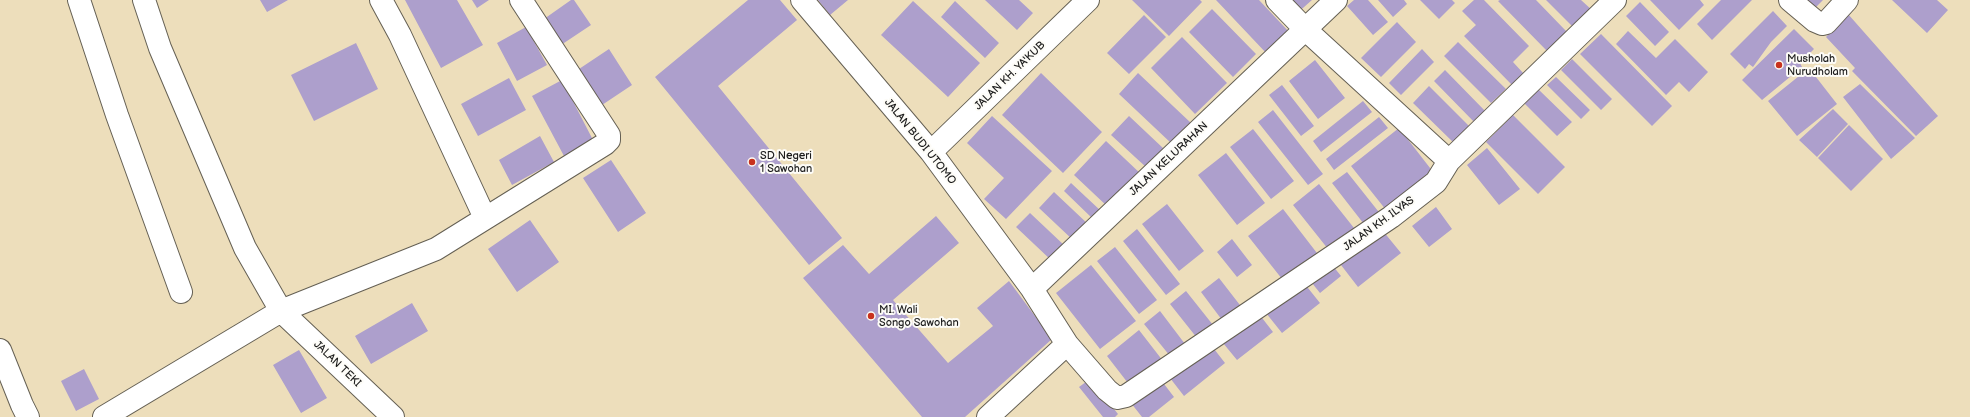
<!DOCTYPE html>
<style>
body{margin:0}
canvas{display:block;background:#eddebb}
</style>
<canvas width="1970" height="417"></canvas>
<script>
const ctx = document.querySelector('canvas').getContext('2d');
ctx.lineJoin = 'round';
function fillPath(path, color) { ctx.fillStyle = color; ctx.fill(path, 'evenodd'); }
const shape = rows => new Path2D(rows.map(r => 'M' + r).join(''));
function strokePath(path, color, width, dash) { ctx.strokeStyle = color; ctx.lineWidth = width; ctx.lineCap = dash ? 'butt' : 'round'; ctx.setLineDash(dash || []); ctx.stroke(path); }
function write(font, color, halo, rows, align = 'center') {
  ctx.font = font + ' "Balsamiq Sans",sans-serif'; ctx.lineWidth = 4; ctx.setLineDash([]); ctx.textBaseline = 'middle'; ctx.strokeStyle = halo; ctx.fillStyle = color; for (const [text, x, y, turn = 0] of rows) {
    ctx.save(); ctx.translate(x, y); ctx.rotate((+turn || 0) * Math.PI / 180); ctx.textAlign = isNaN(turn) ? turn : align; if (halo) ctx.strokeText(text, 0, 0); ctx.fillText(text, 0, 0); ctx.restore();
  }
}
fillPath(shape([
 [260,0,288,0,267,12],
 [405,0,457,0,483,45,441,68],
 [472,0,489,0,477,8],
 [571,0,574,0,591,25,561,45,544,19],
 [748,0,780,0,797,20,718,86,842,238,809,265,655,77],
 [818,0,848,0,830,15],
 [985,0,1019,0,1033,13,1017,30],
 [1132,0,1200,0,1202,2,1169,36],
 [1216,0,1259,0,1291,34,1268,55],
 [1280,0,1312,0,1295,15],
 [1354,0,1368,0,1388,22,1373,35,1347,6],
 [1378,0,1404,0,1407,4,1393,17],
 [1420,0,1452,0,1455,3,1439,19],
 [1474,0,1484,0,1529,46,1513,62,1524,74,1512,85,1464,36,1476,25,1462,11],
 [1500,0,1536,0,1567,32,1548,52,1498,1],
 [1546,0,1581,0,1593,11,1575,29],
 [1650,0,1700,0,1704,5,1679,30],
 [1721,0,1752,0,1712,40,1697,24],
 [1797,0,1823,0,1810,13],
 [1892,0,1937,0,1948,10,1927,33],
 [913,1,980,63,948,97,881,35],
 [955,1,999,43,985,58,941,17],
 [1640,2,1669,32,1655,46,1626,16],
 [1212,9,1256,54,1233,77,1189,32],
 [1773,11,1787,26,1771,42,1753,67,1749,64,1745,69,1730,54],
 [1848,14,1938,116,1916,136,1852,71,1855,68,1826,37],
 [1144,15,1166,37,1129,74,1107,53],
 [1397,22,1416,42,1381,77,1361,58],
 [526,27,547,65,517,81,497,43],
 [1794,29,1814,49,1800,63,1802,67,1762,100,1742,80],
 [1628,31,1656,58,1675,39,1708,72,1689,92,1679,82,1666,95,1616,44],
 [1601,34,1672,106,1652,126,1580,54],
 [1182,37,1227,83,1195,114,1151,68],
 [1458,42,1506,89,1491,103,1444,56],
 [356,43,378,89,314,121,291,75],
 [609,49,632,85,599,107,576,71],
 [1422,49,1434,62,1401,95,1389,83],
 [1572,59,1612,99,1601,110,1561,70],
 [1315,60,1345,98,1318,119,1289,81],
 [1809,68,1837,104,1797,136,1768,101],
 [1445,70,1488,114,1477,125,1434,81],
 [1041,73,1102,132,1063,173,1002,115],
 [1138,73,1191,123,1172,144,1119,94],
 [1556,77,1590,110,1581,119,1547,85],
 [509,78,526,110,478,136,461,104],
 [562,80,593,140,564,156,532,96],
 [1860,84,1915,138,1891,159,1843,97],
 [1282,85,1314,126,1301,136,1269,95],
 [1429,86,1472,129,1456,145,1413,103],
 [1537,88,1572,122,1557,136,1523,102],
 [1363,101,1372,112,1321,152,1313,141],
 [1833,109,1848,124,1817,157,1799,140],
 [1273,110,1323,174,1308,185,1258,122],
 [1513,115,1565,167,1538,194,1486,142],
 [992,116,1052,171,1006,219,984,199,1004,178,967,143],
 [1129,116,1164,149,1147,168,1111,135],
 [1379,117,1388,128,1334,170,1326,159],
 [1849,125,1866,142,1834,174,1818,158],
 [1399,128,1437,177,1390,215,1351,166],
 [1253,129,1294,181,1271,199,1230,147],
 [540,136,554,162,512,185,499,160],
 [1106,141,1142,175,1109,208,1074,175],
 [1866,142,1883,159,1851,191,1834,174],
 [1487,148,1520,189,1499,205,1467,165],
 [1226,153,1265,203,1237,225,1198,175],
 [611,160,646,213,618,232,583,178],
 [1347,172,1382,216,1367,228,1332,183],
 [1071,183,1101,211,1093,219,1064,191],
 [1319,184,1358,233,1332,254,1293,205],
 [1054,192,1089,225,1074,241,1039,208],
 [1167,204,1204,251,1179,271,1142,224],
 [1436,207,1452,229,1429,247,1412,226],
 [1283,209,1320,257,1286,284,1248,236],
 [1030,213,1065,246,1052,261,1016,227],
 [936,216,959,243,893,300,948,363,993,326,977,308,1009,281,1052,339,965,417,922,417,803,278,843,245,869,274],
 [530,220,559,262,517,292,488,249],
 [1137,229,1180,284,1166,295,1123,241],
 [1383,231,1401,253,1358,287,1341,265],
 [1232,239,1252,265,1237,277,1217,252],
 [1115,247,1157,300,1139,314,1097,261],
 [1091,265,1136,321,1100,349,1056,293],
 [1333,266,1341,276,1320,293,1312,283],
 [1219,278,1243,309,1225,324,1201,292],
 [1304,283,1320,303,1282,333,1266,313],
 [1186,291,1213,325,1197,338,1170,304],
 [412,303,428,331,371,364,355,336],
 [1160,311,1185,344,1170,356,1144,324],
 [1259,314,1273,332,1237,360,1223,343],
 [1139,330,1163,361,1131,387,1107,356],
 [1211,345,1225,363,1184,396,1170,378],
 [299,350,327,398,301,413,273,365],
 [84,369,99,399,76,411,61,381],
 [1090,379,1118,414,1115,417,1103,417,1079,387],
 [1161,380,1174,397,1149,417,1142,417,1131,403]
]), '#ad9fcc');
const minor = shape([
 [79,0,117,115,181,292],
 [144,0,160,48,245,248,281,311,393,417],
 [381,0,400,35,485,218],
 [802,0,931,152,1032,289,1067,344,1107,390,1117,398,1126,396,1391,217,1436,182,1449,161,1615,0],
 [1277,0,1306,30,1449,161],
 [1790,0,1815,21,1822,24,1826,23,1847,0],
 [931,152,1088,0],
 [1032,289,1336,0],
 [0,350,22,405,28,417],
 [104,417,281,311,436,249,605,144,609,140,609,135,521,0],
 [988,417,1067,344]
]);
strokePath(minor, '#656054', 24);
strokePath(minor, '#fff', 22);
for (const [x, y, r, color] of [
 [1779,65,4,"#c8321e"],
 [752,162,4,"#c8321e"],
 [871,316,4,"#c8321e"]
]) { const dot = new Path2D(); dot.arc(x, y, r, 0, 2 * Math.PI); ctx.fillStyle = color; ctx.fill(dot); strokePath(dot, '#fdfcf7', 1.5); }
write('11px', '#1c1c1c', '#fdfcf7', [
 ["Musholah",1787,59],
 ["Nurudholam",1787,72],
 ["SD Negeri",760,156],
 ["1 Sawohan",760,169],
 ["MI. Wali",879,310],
 ["Songo Sawohan",879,323]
], 'left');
write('11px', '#1c1c1c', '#fdfcf7', [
 ["JALAN KH. YA'KUB",1010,76,-44],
 ["JALAN BUDI UTOMO",920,142,51],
 ["JALAN KELURAHAN",1169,159,-43],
 ["JALAN KH. ILYAS",1379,224,-36],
 ["JALAN TEKI",337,364,44]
]);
</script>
